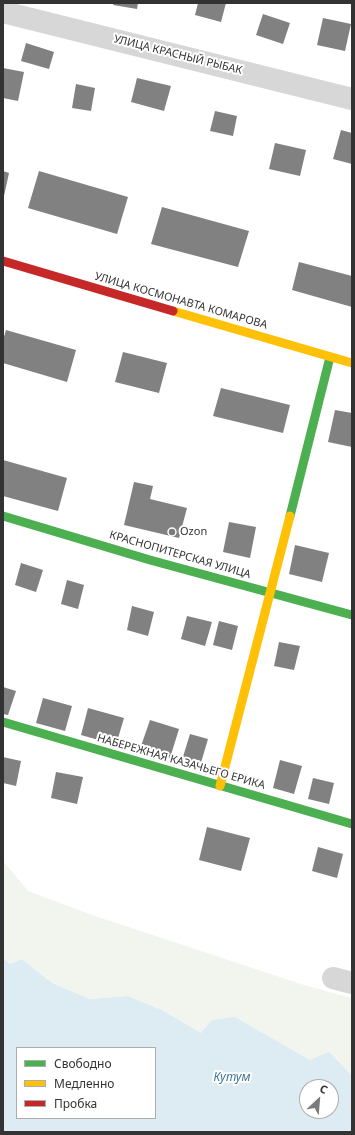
<!DOCTYPE html>
<meta charset="utf-8">
<style>
body{margin:0}
#map{position:relative;width:355px;height:1135px;overflow:hidden;background:#fff;font-family:"Noto Sans",sans-serif}
canvas{display:block}
.frame{position:absolute;inset:0;border:4px solid #333;pointer-events:none}
.legend{position:absolute;left:16px;top:1047px;width:140px;height:72px;box-sizing:border-box;background:#fff;border:1px solid #adadad;margin:0;padding:5px 7px;list-style:none;font-size:12px;color:#333}
.legend li{display:flex;align-items:center;gap:8px;height:20px}
.legend b{width:20px;border:1px solid #adadad}
.north{position:absolute;left:299px;top:1079px;width:40px;height:40px;box-sizing:border-box;background:#fff;border:1px solid #adadad;border-radius:50%;rotate:26deg;font-size:11px;font-weight:700;line-height:16px;text-align:center;color:#333}
.north::after{content:'';display:block;margin:auto;width:14px;height:18px;background:#7a7a7a;clip-path:polygon(50% 0,100% 100%,50% 72%,0 100%)}
</style>
<div id="map">
<canvas width="355" height="1135"></canvas>
<div class="frame"></div>
<ul class="legend">
<li><b style="height:5px;background:#4caf50"></b>Свободно</li>
<li><b style="height:5px;background:#ffc107"></b>Медленно</li>
<li><b style="height:5px;background:#c62828"></b>Пробка</li>
</ul>
<div class="north">С</div>
</div>
<script>
const ctx = document.querySelector('canvas').getContext('2d');
ctx.lineJoin = 'round';
function fillPath(path, color) { ctx.fillStyle = color; ctx.fill(path, 'evenodd'); }
const shape = rows => new Path2D(rows.map(r => 'M' + r).join(''));
function strokePath(path, color, width, dash) { ctx.strokeStyle = color; ctx.lineWidth = width; ctx.lineCap = dash ? 'butt' : 'round'; ctx.setLineDash(dash || []); ctx.stroke(path); }
function write(font, color, halo, rows, align = 'center') {
  ctx.font = font + ' "Noto Sans",sans-serif'; ctx.lineWidth = 4; ctx.setLineDash([]); ctx.textBaseline = 'middle'; ctx.strokeStyle = halo; ctx.fillStyle = color; for (const [text, x, y, turn = 0] of rows) {
    ctx.save(); ctx.translate(x, y); ctx.rotate((+turn || 0) * Math.PI / 180); ctx.textAlign = isNaN(turn) ? turn : align; if (halo) ctx.strokeText(text, 0, 0); ctx.fillText(text, 0, 0); ctx.restore();
  }
}
fillPath(shape([
 [3,861,28,891,95,916,307,986,352,998,352,1076,310,1060,235,1017,201,1033,162,1010,128,996,90,999,52,983,22,959,10,964,3,958]
]), '#f1f5ed');
fillPath(shape([
 [3,958,10,964,22,959,52,983,90,999,128,996,162,1010,201,1033,212,1020,235,1017,310,1060,329,1052,352,1076,352,1132,3,1132],
 [17,1048,155,1048,155,1118,17,1118],
 [307,1087,331,1087,331,1111,307,1111]
]), '#ddebf3');
fillPath(shape([
 [114,3,138,3,137,9,113,5],
 [198,3,226,3,221,22,195,15],
 [263,14,290,23,283,44,256,35],
 [323,18,351,24,345,51,317,45],
 [26,43,54,52,49,69,21,61],
 [3,68,24,72,18,101,3,98],
 [137,78,171,86,164,111,131,102],
 [76,84,95,88,91,111,72,108],
 [215,111,237,116,233,136,210,131],
 [341,130,352,133,352,164,333,159],
 [275,143,306,150,300,176,269,169],
 [3,171,9,173,4,196,3,196],
 [39,171,128,197,117,234,28,208],
 [162,207,249,231,238,267,151,244],
 [299,262,352,276,352,307,292,290],
 [6,330,76,350,67,382,3,363,3,340],
 [123,352,167,363,159,393,115,382],
 [221,388,290,405,283,433,213,416],
 [335,410,352,413,352,447,328,442],
 [3,460,67,478,58,511,3,496],
 [134,482,153,486,150,499,187,508,179,538,124,525],
 [229,522,256,527,250,558,223,552],
 [295,545,329,553,322,582,289,574],
 [21,563,43,570,36,592,15,585],
 [67,580,84,585,78,609,61,604],
 [132,606,154,612,148,636,127,630],
 [187,616,212,622,205,646,181,639],
 [219,621,238,626,232,650,213,645],
 [279,642,300,646,294,670,274,666],
 [3,687,16,691,8,715,3,714],
 [43,698,72,706,65,731,36,723],
 [88,708,124,718,116,745,81,735],
 [150,720,179,729,170,758,140,749],
 [190,734,208,739,200,766,182,760],
 [3,757,21,761,16,786,3,783],
 [280,760,302,766,294,794,273,788],
 [56,772,83,777,77,804,51,798],
 [313,778,334,783,329,804,308,799],
 [207,827,250,838,241,871,199,860],
 [318,847,343,854,337,878,312,871]
]), '#818181');
strokePath(shape([
 [3,12,352,99],
 [333,978,352,983]
]), '#d7d7d7', 22);
strokePath(shape([
 [3,516,150,560,352,615],
 [290,516,330,357],
 [3,722,352,824]
]), '#4caf50', 9);
strokePath(shape([
 [173,311,352,363],
 [220,786,290,516]
]), '#ffc107', 9);
strokePath(shape([
 [3,261,173,311]
]), '#c62828', 9);
for (const [x, y, r, color] of [
 [172,532,4,"#7a7a7a"]
]) { const dot = new Path2D(); dot.arc(x, y, r, 0, 2 * Math.PI); ctx.fillStyle = color; ctx.fill(dot); strokePath(dot, '#fff', 1.5); }
write('11px', '#333', '#fff', [
 ["УЛИЦА КРАСНЫЙ РЫБАК",178,55,14],
 ["УЛИЦА КОСМОНАВТА КОМАРОВА",181,301,16],
 ["КРАСНОПИТЕРСКАЯ УЛИЦА",180,555,16],
 ["НАБЕРЕЖНАЯ КАЗАЧЬЕГО ЕРИКА",181,762,16]
]);
write('11px', '#333', '#fff', [
 ["Ozon",180,532]
], 'left');
write('italic 12px', '#3f7597', '#fff', [
 ["Кутум",232,1078]
]);
</script>
